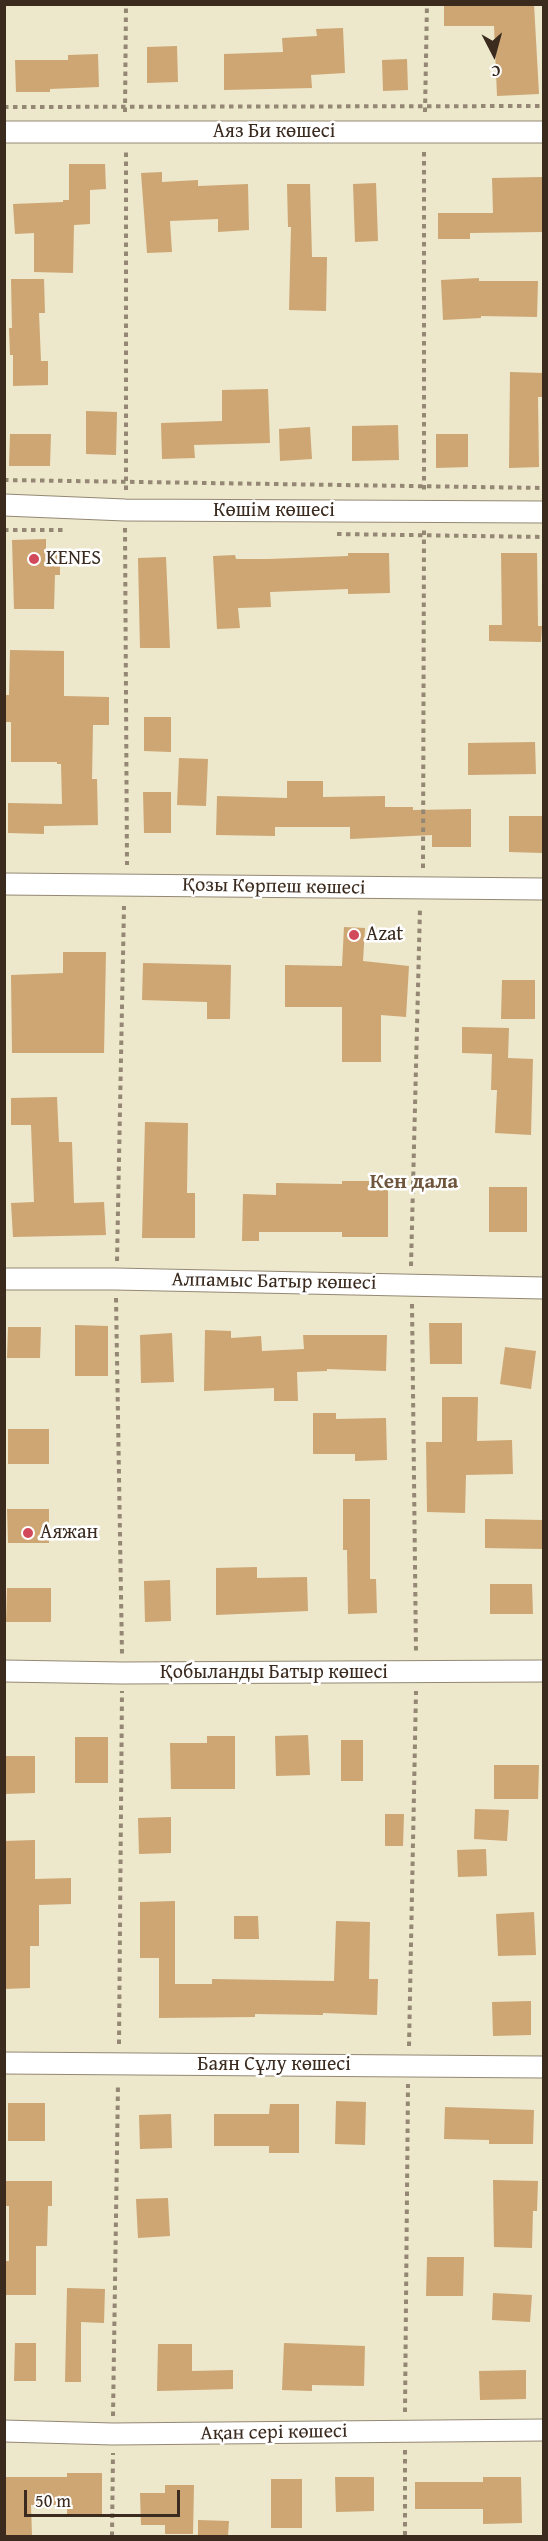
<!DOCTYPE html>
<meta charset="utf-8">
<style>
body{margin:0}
#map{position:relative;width:548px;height:2541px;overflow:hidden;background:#ede7cb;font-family:"Gentium Book Plus",serif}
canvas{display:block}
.frame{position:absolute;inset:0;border:6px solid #3b2a1e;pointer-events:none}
.north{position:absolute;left:464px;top:24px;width:60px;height:60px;-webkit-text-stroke:4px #fff;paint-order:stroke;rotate:174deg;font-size:16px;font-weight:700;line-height:24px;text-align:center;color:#3b2a1e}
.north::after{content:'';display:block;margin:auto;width:21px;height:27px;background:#3b2a1e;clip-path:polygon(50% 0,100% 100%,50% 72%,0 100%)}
.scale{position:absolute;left:24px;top:2490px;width:156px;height:27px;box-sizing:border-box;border:3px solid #3b2a1e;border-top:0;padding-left:8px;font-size:18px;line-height:21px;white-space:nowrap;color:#3b2a1e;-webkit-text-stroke:4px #fff;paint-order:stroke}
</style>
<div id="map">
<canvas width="548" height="2541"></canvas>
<div class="frame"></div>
<div class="north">С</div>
<div class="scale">50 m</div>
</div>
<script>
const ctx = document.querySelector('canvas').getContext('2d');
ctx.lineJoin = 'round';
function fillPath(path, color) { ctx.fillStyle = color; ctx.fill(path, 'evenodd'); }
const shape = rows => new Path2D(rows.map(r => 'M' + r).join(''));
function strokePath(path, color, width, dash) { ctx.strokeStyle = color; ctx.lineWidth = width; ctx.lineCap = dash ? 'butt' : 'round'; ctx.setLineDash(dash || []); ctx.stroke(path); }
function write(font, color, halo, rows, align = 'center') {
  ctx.font = font + ' "Gentium Book Plus",serif'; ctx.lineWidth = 5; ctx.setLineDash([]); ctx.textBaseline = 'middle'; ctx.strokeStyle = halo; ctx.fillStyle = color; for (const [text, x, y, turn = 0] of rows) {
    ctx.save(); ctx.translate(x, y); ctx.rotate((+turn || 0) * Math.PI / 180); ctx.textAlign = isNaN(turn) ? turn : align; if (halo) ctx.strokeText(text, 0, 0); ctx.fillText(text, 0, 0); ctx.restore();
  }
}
fillPath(shape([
 [444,4,534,4,539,94,497,96,494,26,444,26],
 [343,28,345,73,311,75,312,88,224,90,224,54,283,52,282,38,317,36,316,29],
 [177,46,178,82,147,83,147,47],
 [98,54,99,87,50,89,50,92,16,92,15,60,68,60,68,55],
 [407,59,408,90,383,91,382,60],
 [69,164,105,164,106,189,90,190,90,224,74,225,73,273,34,272,34,233,15,234,13,204,63,202,63,200,69,200],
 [162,172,162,182,198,180,198,186,248,184,249,230,218,232,218,219,170,221,172,252,147,253,141,173],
 [542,177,543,232,470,233,470,239,438,239,438,213,493,213,492,178],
 [376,183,378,241,355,242,353,184],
 [287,184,310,184,312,257,327,257,326,311,289,310,291,227,288,227],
 [479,278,479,281,538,281,537,317,481,316,481,318,443,320,441,280],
 [11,279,44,279,45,313,39,313,41,361,48,361,48,385,13,386,13,355,10,355,9,328,12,328],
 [510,372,543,373,543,397,538,397,539,467,509,468],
 [268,389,270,443,194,445,195,458,162,459,161,423,222,421,222,390],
 [86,411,117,412,116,455,86,454],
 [398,425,399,460,352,461,352,426],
 [310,427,312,459,280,461,279,429],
 [10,434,51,434,50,466,9,466],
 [436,434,468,434,468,467,436,468],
 [46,539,46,555,60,555,60,575,55,575,54,609,14,609,12,540],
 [348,553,389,553,390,593,348,594,348,589,270,592,271,607,238,608,240,628,217,629,213,556,235,555,236,559,268,559,348,556],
 [501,553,537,553,538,626,542,626,541,642,489,641,489,625,502,625],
 [166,557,170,648,140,648,138,558],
 [10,650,64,651,64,696,109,697,109,725,93,725,92,779,97,779,98,825,44,826,44,834,8,833,8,803,62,804,61,764,57,764,57,762,11,762,11,722,5,722,6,695,9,695],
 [144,717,171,717,171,752,144,751],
 [535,742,536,774,468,775,468,743],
 [179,758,208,759,206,806,177,805],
 [287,781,323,781,323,797,385,796,385,807,413,807,413,810,471,809,471,847,432,847,432,835,350,839,350,827,275,827,275,836,216,835,217,796,287,798],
 [143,792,171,792,171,833,144,833],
 [509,816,543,816,543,853,509,852],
 [344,927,365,928,363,961,409,966,406,1017,381,1015,381,1062,342,1062,342,1007,285,1007,285,965,342,966],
 [63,952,106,952,104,1053,12,1053,11,975,63,973],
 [143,963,231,965,230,1019,207,1019,207,1002,142,1000],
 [502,980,535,980,535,1019,501,1019],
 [462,1027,509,1028,508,1058,533,1059,531,1135,495,1133,497,1090,491,1090,492,1054,462,1053],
 [57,1097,59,1142,72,1142,74,1203,104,1202,106,1235,13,1237,11,1203,34,1202,31,1125,11,1125,11,1098],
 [145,1122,188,1123,187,1193,195,1193,195,1238,142,1238],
 [342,1181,388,1181,388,1237,342,1237,342,1232,259,1232,259,1241,242,1241,243,1194,276,1195,276,1183,342,1184],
 [489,1187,527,1187,527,1232,489,1232],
 [429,1323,462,1323,462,1364,430,1364],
 [75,1325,108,1326,108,1376,75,1376],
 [8,1327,41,1327,40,1358,7,1358],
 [205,1330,231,1331,231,1338,261,1336,262,1351,304,1349,303,1335,387,1335,386,1371,327,1369,327,1371,297,1372,298,1401,274,1401,274,1388,204,1391],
 [172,1333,174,1382,141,1383,140,1335],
 [505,1347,536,1351,531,1389,500,1384],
 [442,1397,478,1397,477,1441,512,1440,513,1474,466,1475,465,1513,427,1512,426,1442,442,1442],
 [313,1413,336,1413,336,1419,386,1418,387,1460,355,1461,355,1454,313,1454],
 [8,1429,49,1429,49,1464,8,1464],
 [343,1499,370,1499,370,1579,376,1579,377,1613,348,1614,347,1550,343,1550],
 [7,1509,49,1509,49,1543,8,1543],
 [485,1519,543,1520,543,1549,485,1548],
 [257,1567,257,1578,307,1577,308,1611,216,1615,216,1568],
 [170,1580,171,1621,145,1622,144,1581],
 [490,1584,532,1584,533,1614,490,1614],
 [7,1588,51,1588,51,1622,6,1622],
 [308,1735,310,1775,276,1776,275,1736],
 [207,1736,235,1736,235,1789,171,1789,170,1743,207,1743],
 [75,1737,108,1737,108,1783,75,1783],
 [341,1740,363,1740,363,1781,341,1781],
 [4,1756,35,1756,35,1793,4,1794],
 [494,1765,539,1765,538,1799,494,1799],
 [475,1809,509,1810,507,1841,474,1839],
 [385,1814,404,1814,403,1846,385,1846],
 [171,1817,171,1853,139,1854,138,1818],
 [35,1840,35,1879,71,1878,71,1904,39,1905,39,1946,30,1946,30,1988,4,1989,4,1841],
 [486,1849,487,1876,458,1877,457,1850],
 [175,1901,175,1984,212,1984,212,1979,334,1981,336,1921,370,1922,369,1979,378,1979,377,2015,323,2013,323,2015,255,2014,255,2017,159,2018,159,1958,140,1958,140,1902],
 [534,1912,536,1955,498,1956,496,1914],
 [234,1916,258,1916,259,1939,234,1939],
 [531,2001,531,2035,493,2036,492,2002],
 [336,2101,366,2102,365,2145,335,2144],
 [8,2103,45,2103,45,2141,8,2141],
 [270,2104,299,2104,299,2153,269,2153,269,2146,214,2146,214,2114,269,2114],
 [445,2107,534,2110,533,2144,489,2144,489,2140,444,2139],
 [171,2114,172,2148,140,2149,139,2115],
 [493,2180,538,2181,537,2211,533,2211,532,2248,494,2247],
 [6,2181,52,2181,52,2206,48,2206,47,2246,36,2246,36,2295,4,2295,4,2261,9,2261,9,2206,6,2206],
 [168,2198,170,2236,138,2238,136,2199],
 [427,2257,464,2257,463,2296,426,2296],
 [67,2288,105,2289,104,2323,81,2322,81,2382,65,2382],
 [493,2293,532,2295,530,2322,492,2320],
 [15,2343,36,2343,36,2381,14,2381],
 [284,2343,365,2346,364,2386,312,2385,312,2391,282,2390],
 [158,2344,192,2344,192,2371,233,2370,233,2389,157,2391],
 [526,2370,526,2399,480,2400,479,2371],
 [67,2473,102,2473,102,2514,67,2514,67,2505,31,2505,32,2536,4,2536,4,2477,67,2477],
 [335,2477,374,2477,374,2511,336,2512],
 [483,2477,521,2477,522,2523,483,2524,483,2509,415,2509,415,2482,483,2482],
 [271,2479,302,2479,302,2528,271,2528],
 [165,2485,194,2485,193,2534,165,2534,165,2525,141,2525,140,2493,165,2493],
 [198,2520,229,2521,228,2536,198,2536]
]), '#cda673');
const minor = shape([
 [4,132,544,132],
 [4,505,125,510,544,512],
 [4,884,544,889],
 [4,1279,115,1279,544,1288],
 [4,1671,122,1673,544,1671],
 [4,2063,544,2067],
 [4,2431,113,2434,544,2430]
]);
strokePath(minor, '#948874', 23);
strokePath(shape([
 [4,107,544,106],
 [125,112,126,4],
 [425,112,427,4],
 [424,152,424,493],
 [4,480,544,488],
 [126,490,126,150],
 [125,528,127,865],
 [4,530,66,530],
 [337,534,544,537],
 [423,868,424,530],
 [117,1261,124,906],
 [411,1266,420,908],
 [116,1298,122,1654],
 [412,1304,416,1653],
 [119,2044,122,1691],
 [409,2046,416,1691],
 [405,2412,408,2084],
 [113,2416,118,2084],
 [405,2450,405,2536],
 [112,2536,113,2453]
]), '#948874', 4, [4.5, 4.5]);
strokePath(minor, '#fff', 21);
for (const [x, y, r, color] of [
 [34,559,6,"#d1495b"],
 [354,935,6,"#d1495b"],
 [28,1533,6,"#d1495b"]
]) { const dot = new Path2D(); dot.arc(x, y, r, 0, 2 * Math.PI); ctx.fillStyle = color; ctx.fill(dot); strokePath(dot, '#fff', 2); }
write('20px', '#3b2a1e', '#fff', [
 ["Аяз Би көшесі",274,132],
 ["Көшім көшесі",274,511],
 ["Қозы Көрпеш көшесі",274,887,1],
 ["Алпамыс Батыр көшесі",274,1282,1],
 ["Қобыланды Батыр көшесі",274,1673],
 ["Баян Сұлу көшесі",274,2065],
 ["Ақан сері көшесі",274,2433,-1]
]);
write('20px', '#3b2a1e', '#fff', [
 ["KENES",46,559],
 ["Azat",366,935],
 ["Аяжан",40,1533]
], 'left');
write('bold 21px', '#6e553c', '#fff', [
 ["Кен дала",414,1183]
]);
</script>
